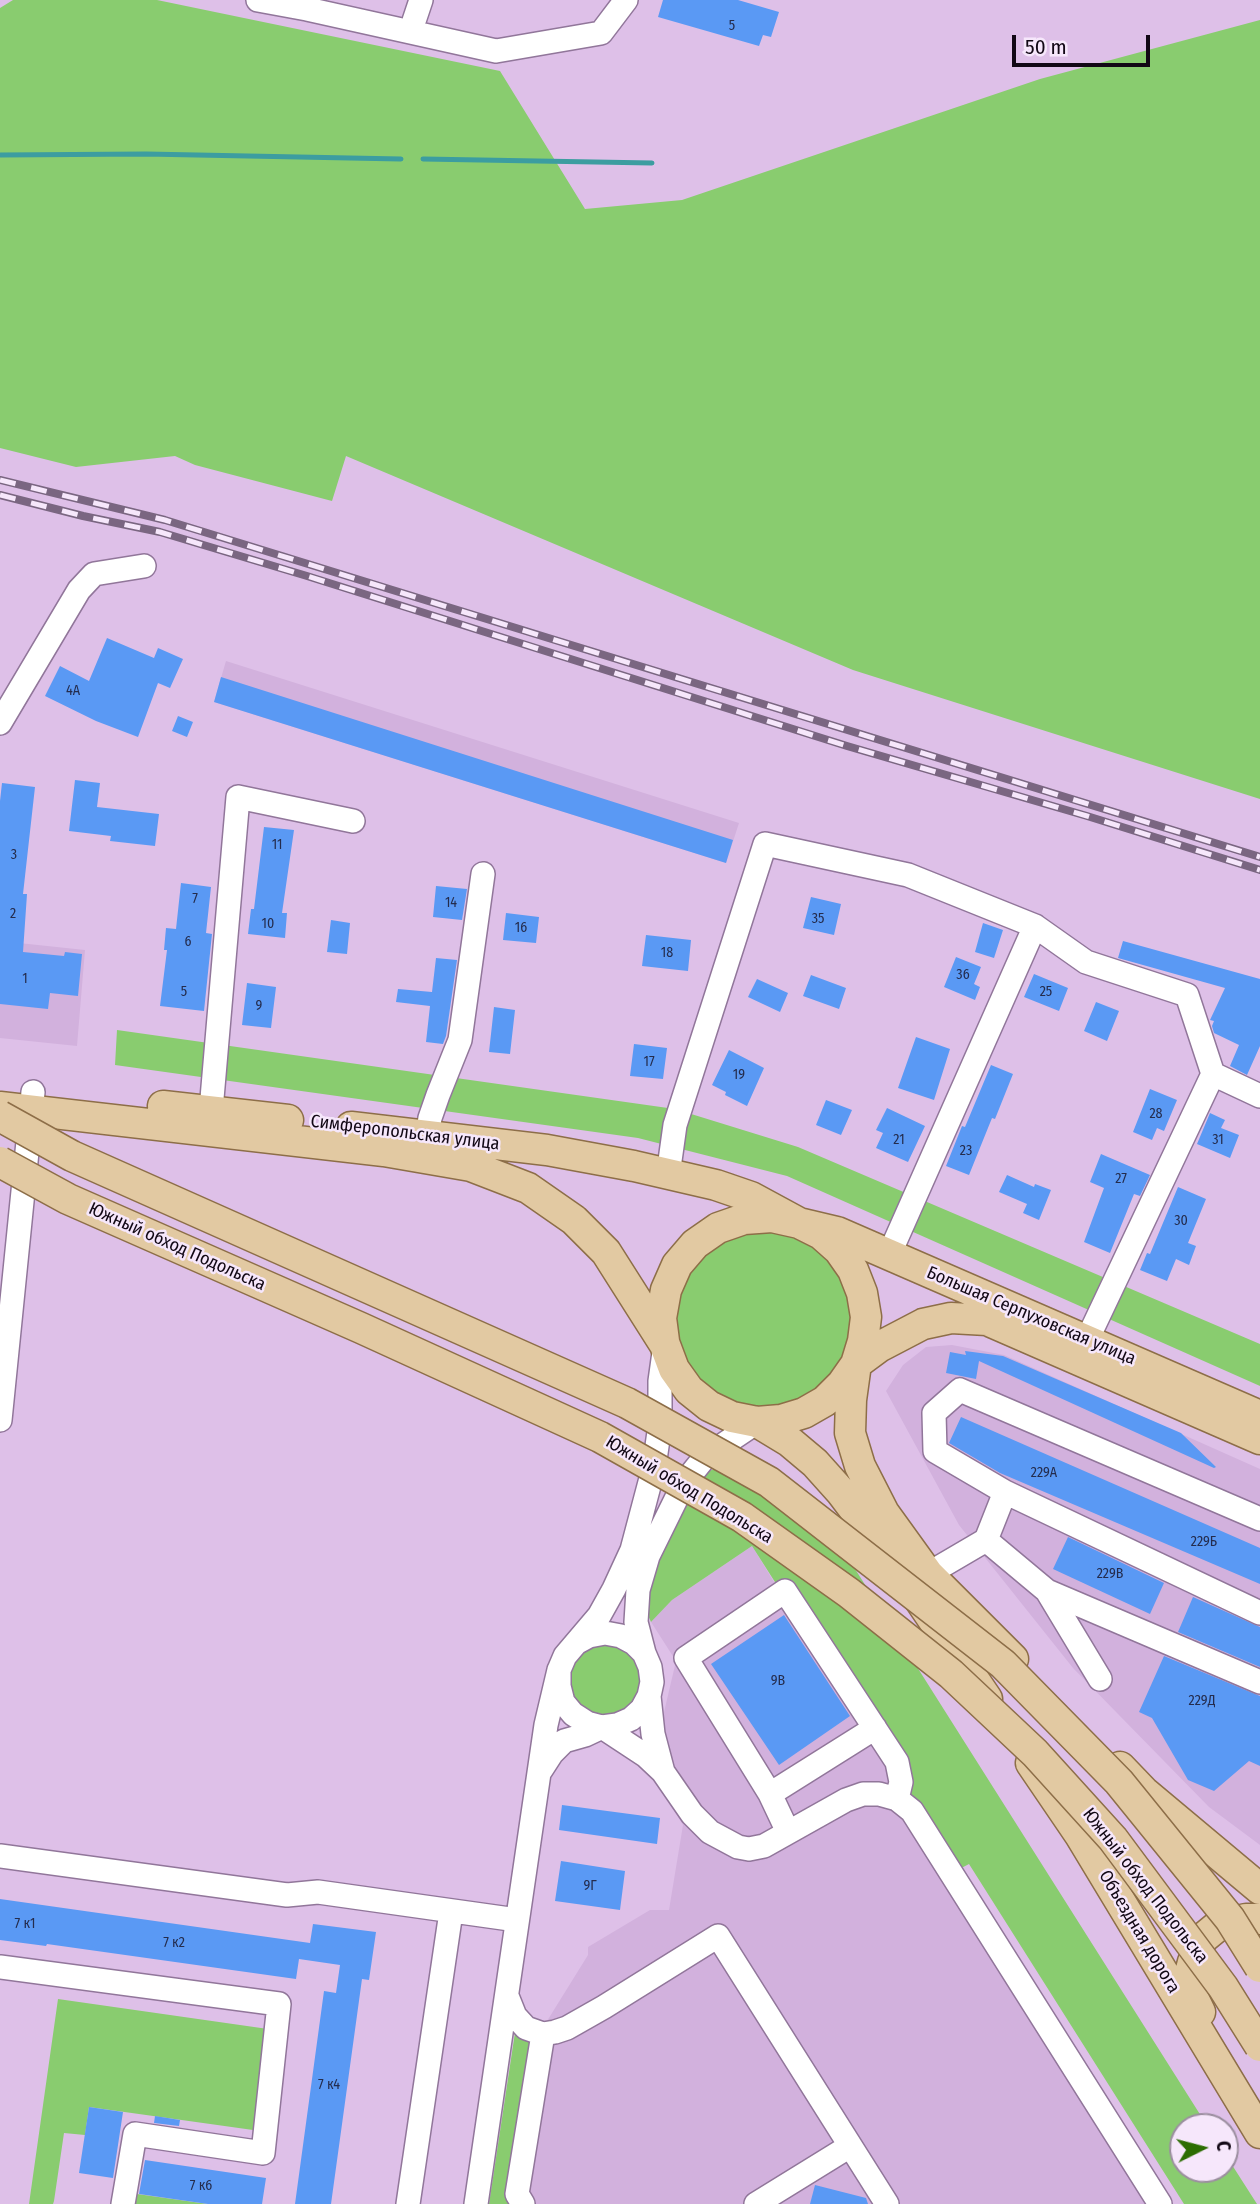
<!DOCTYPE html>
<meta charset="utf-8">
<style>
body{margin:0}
#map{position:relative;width:1260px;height:2204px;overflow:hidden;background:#dec0e8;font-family:"Fira Sans Condensed",sans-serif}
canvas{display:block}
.north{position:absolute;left:1169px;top:2113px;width:70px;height:70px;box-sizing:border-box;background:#f6e7fb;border:2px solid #9b8e9f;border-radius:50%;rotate:84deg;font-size:19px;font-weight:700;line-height:28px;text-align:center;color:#120815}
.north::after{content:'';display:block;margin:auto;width:24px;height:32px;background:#2c6d02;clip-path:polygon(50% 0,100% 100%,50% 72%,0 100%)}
.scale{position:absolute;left:1012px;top:35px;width:138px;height:32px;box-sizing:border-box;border:4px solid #120815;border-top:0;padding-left:9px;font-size:21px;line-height:24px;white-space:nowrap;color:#120815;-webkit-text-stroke:5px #f6e7fb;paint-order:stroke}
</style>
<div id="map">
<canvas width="1260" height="2204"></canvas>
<div class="north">С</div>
<div class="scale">50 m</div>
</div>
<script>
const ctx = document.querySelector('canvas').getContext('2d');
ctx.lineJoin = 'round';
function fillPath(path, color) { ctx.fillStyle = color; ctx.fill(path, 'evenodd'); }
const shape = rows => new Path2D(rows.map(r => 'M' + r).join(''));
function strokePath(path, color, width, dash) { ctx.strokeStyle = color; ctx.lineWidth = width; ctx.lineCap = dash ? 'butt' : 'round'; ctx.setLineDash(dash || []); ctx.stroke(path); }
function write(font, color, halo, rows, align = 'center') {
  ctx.font = font + ' "Fira Sans Condensed",sans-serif'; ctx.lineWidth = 5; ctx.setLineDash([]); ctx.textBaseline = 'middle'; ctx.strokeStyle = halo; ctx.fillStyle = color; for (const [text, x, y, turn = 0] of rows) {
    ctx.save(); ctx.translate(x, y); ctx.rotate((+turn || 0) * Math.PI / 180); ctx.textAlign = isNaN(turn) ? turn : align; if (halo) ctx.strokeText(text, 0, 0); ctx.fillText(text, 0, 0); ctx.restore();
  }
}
fillPath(shape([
 [226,661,739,823,726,863,214,702],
 [0,941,85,950,77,1046,0,1038],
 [952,1345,1004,1355,1260,1469,1260,1845,1209,1807,1073,1668,959,1525,886,1391,903,1365,926,1347],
 [752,1546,952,1873,1163,2204,512,2204,534,2042,588,1955,588,1947,650,1910,669,1910,683,1825,650,1772,676,1661,651,1622,672,1600]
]), '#d2b1dd');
fillPath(shape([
 [13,0,157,0,500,71,585,209,682,200,1040,79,1260,20,1260,799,853,670,346,456,332,501,195,465,175,456,76,467,0,448,0,8],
 [117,1030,675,1109,798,1147,1260,1344,1260,1386,787,1176,638,1138,115,1065],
 '675 1320a88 88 0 1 1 176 0a88 88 0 1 1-176 0Z',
 [719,1467,807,1493,1208,2127,1183,2127,1183,2169,1225,2169,1225,2154,1257,2204,1184,2204,969,1864,952,1873,891,1764,752,1546,672,1600,651,1622,646,1611,649,1571,697,1476],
 [609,1638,643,1662,639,1704,604,1722,570,1704,566,1666,572,1654],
 [58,1999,268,2029,253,2130,89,2107,85,2135,64,2133,54,2201,53,2204,29,2204],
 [516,2026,534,2042,512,2204,489,2204],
 [137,2194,208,2204,131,2204,132,2200,137,2199]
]), '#89cc6f');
strokePath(shape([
 [0,155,146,154,401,159],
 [423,159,652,163]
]), '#3c9da0', 5);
fillPath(shape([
 [663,0,738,0,779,12,771,37,763,35,759,46,658,17],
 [107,638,154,658,158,648,183,659,170,688,158,683,138,737,96,721,45,696,60,666,89,681],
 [221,677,733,840,726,863,214,702],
 [178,716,193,722,187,737,172,731],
 [75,780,100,783,97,807,159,814,155,846,110,841,111,836,69,831],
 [2,783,35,787,23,894,27,894,23,952,64,956,65,952,82,954,78,996,50,993,48,1009,0,1004,0,801],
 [264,827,294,830,282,913,287,913,285,938,248,934,251,909,254,909],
 [181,883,211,887,206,933,212,934,204,1011,160,1006,167,950,164,950,166,928,176,929],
 [436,886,467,889,462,920,433,917],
 [811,897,841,904,834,935,803,928],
 [506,913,539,917,536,943,503,940],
 [331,920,350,923,347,954,327,952],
 [983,923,1003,930,994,958,975,952],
 [646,935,691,940,688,971,642,966],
 [1123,941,1260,979,1260,1046,1247,1075,1230,1066,1239,1045,1214,1033,1212,1026,1214,1021,1210,1020,1225,988,1118,958],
 [956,957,981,967,974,984,980,987,975,1000,944,987],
 [436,958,457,960,446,1036,443,1044,426,1042,430,1006,396,1002,398,989,432,992],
 [1034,974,1068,988,1059,1011,1024,997],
 [811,975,846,988,839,1009,803,996],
 [757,979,788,993,780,1012,748,997],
 [247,983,276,987,271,1028,242,1025],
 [1096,1002,1119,1011,1107,1041,1084,1031],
 [494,1007,515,1010,510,1054,489,1052],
 [916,1037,950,1049,934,1100,898,1088],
 [634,1044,667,1048,663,1079,630,1076],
 [729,1050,764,1068,747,1106,725,1095,726,1092,712,1085],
 [991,1065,1013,1074,995,1119,992,1118,969,1175,946,1166,962,1126,965,1127],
 [1150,1089,1177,1100,1164,1131,1157,1128,1152,1140,1133,1132],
 [826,1100,852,1110,841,1135,816,1125],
 [887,1108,925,1126,908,1162,876,1148,883,1133,876,1130],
 [1210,1113,1225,1120,1221,1128,1239,1135,1230,1158,1197,1144],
 [1101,1154,1150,1175,1140,1196,1134,1194,1110,1253,1084,1242,1104,1188,1090,1182],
 [1007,1175,1034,1187,1035,1184,1051,1190,1039,1220,1023,1213,1027,1204,999,1192],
 [1178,1187,1206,1199,1188,1243,1196,1246,1189,1265,1176,1259,1167,1281,1140,1270,1147,1253,1150,1254],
 [965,1351,1003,1356,1181,1433,1216,1467,1214,1468,979,1361,976,1379,946,1373,950,1352,966,1355],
 [961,1417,1260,1548,1260,1584,1000,1473,949,1443],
 [1068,1537,1164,1583,1150,1614,1053,1569],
 [1193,1597,1260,1627,1260,1667,1178,1632],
 [784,1615,850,1716,779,1765,711,1664],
 [1164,1656,1260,1696,1260,1766,1249,1761,1214,1791,1188,1780,1152,1718,1139,1712],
 [562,1805,660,1818,657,1844,559,1830],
 [561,1861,625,1871,620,1910,555,1901],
 [0,1899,310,1943,313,1924,376,1932,369,1980,362,1979,331,2204,295,2204,324,1991,336,1993,340,1965,299,1959,296,1979,47,1944,46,1946,0,1940],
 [89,2107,123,2112,113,2178,79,2173],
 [155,2116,180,2120,179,2126,154,2123],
 [145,2160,266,2178,262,2204,208,2204,139,2194],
 [815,2185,866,2198,868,2204,810,2204]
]), '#5a99f4');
const minor = shape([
 [258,0,307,9,496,51,601,33,626,0],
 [414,21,421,0],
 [0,723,79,590,94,574,144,566],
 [1213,1074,1260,1096],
 [211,1110,238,797,353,821],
 [427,1136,430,1118,438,1095,460,1040,483,874],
 [668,1175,675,1125,765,844,908,875,1035,926,1086,962,1187,995,1213,1074,1087,1340],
 [889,1255,1035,926],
 [0,1420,33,1092],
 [1005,1492,935,1451,934,1413,960,1390,1260,1519],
 [986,1540,1047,1591,1260,1682],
 [928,1574,986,1540,1005,1492,1260,1613],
 [1047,1591,1100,1679],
 [578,1642,589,1636,605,1633,621,1636,634,1643,644,1653],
 [559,1670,559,1686,563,1702,573,1714,587,1723,602,1727,646,1756,663,1772,692,1814,710,1832,738,1847,749,1849,764,1846,846,1800,863,1794,879,1794,897,1799,912,1811,1160,2204],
 [541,1770,552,1753,564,1741,585,1735,602,1727,617,1725,631,1719,642,1709,649,1696],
 [663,1772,653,1734,649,1696,652,1682,650,1667,644,1653,636,1622,638,1590,648,1556,684,1483,705,1457,757,1422],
 [770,1794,875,1728],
 [788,1832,770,1794,686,1658,785,1591,897,1762,901,1782,897,1799],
 [0,1856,287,1895,318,1892,517,1920],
 [0,1967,279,2004,263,2153,135,2134,123,2204],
 [507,1996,515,2016,526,2028,543,2034,555,2032,567,2028,604,2007,718,1936,887,2204],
 [408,2204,451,1912],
 [476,2204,546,1725,559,1670,565,1656,599,1616,614,1589,632,1550,654,1467,660,1425,660,1381,665,1345],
 [523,2204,517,2194,543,2034],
 [756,2204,850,2146]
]);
const major = shape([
 [163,1106,288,1120],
 [0,1107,384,1151,471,1166,528,1188,574,1220,606,1252,665,1345,674,1369,689,1390,709,1406,732,1417,757,1422,781,1420,804,1413,825,1401,842,1384,856,1364,879,1347,923,1324,951,1318,987,1320,1260,1439],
 [351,1127,547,1150,634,1166,716,1185,751,1197,799,1223,837,1232,1260,1416],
 [664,1341,661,1318,666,1290,677,1265,695,1244,718,1228,744,1219,772,1217,799,1223,821,1234,839,1250,853,1270,862,1293,866,1317,863,1341,856,1364,851,1400,850,1433,860,1466,884,1513,928,1574,1013,1659],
 [757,1422,790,1442,815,1463,841,1492,894,1562,987,1699],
 [1031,1763,1080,1835,1260,2133],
 [1120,1767,1144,1792,1260,1889],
 [1200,2012,1187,1985,1193,1962,1202,1939,1219,1925,1246,1919,1260,1919]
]);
strokePath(minor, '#91769a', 26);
strokePath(major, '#8d6e48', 33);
strokePath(minor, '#fff', 23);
strokePath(major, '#e2c9a2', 30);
const rail = shape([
 [0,480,165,520,1260,857],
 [0,495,83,516,160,532,307,576,847,746,1087,816,1260,870]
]);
strokePath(rail, '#7a6681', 8);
strokePath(rail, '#f6e7fb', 5, [16]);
const majorBridge = shape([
 [0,1116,72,1156,627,1403,769,1482,1003,1664,1119,1782,1230,1919,1260,1967],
 [0,1162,68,1199,361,1328,600,1437,742,1517,849,1593,951,1674,1035,1753,1113,1839,1223,1987,1260,2046]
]);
strokePath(majorBridge, '#8d6e48', 33, []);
strokePath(majorBridge, '#e2c9a2', 30);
write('14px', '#242c4d', null, [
 ["5",732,26],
 ["4А",73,691],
 ["11",277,845],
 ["3",14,855],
 ["7",195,899],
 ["14",451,903],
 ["2",13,914],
 ["35",818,919],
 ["10",268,924],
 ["16",521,928],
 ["6",188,942],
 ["18",667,953],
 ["36",963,975],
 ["1",25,979],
 ["5",184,992],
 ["25",1046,992],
 ["9",259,1006],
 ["17",649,1062],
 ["19",739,1075],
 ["28",1156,1114],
 ["21",899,1140],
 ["31",1218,1140],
 ["23",966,1151],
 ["27",1121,1179],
 ["30",1181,1221],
 ["229А",1044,1473],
 ["229Б",1204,1542],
 ["229В",1110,1574],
 ["9В",778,1681],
 ["229Д",1202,1701],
 ["9Г",590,1886],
 ["7 к1",25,1924],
 ["7 к2",174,1943],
 ["7 к4",329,2085],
 ["7 к6",201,2186]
]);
write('18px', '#120815', '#f6e7fb', [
 ["Симферопольская улица",405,1133,7],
 ["Южный обход Подольска",177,1247,24],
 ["Большая Серпуховская улица",1031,1316,23],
 ["Южный обход Подольска",689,1490,31],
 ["Южный обход Подольска",1145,1886,52],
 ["Объездная дорога",1139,1932,59]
]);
</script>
